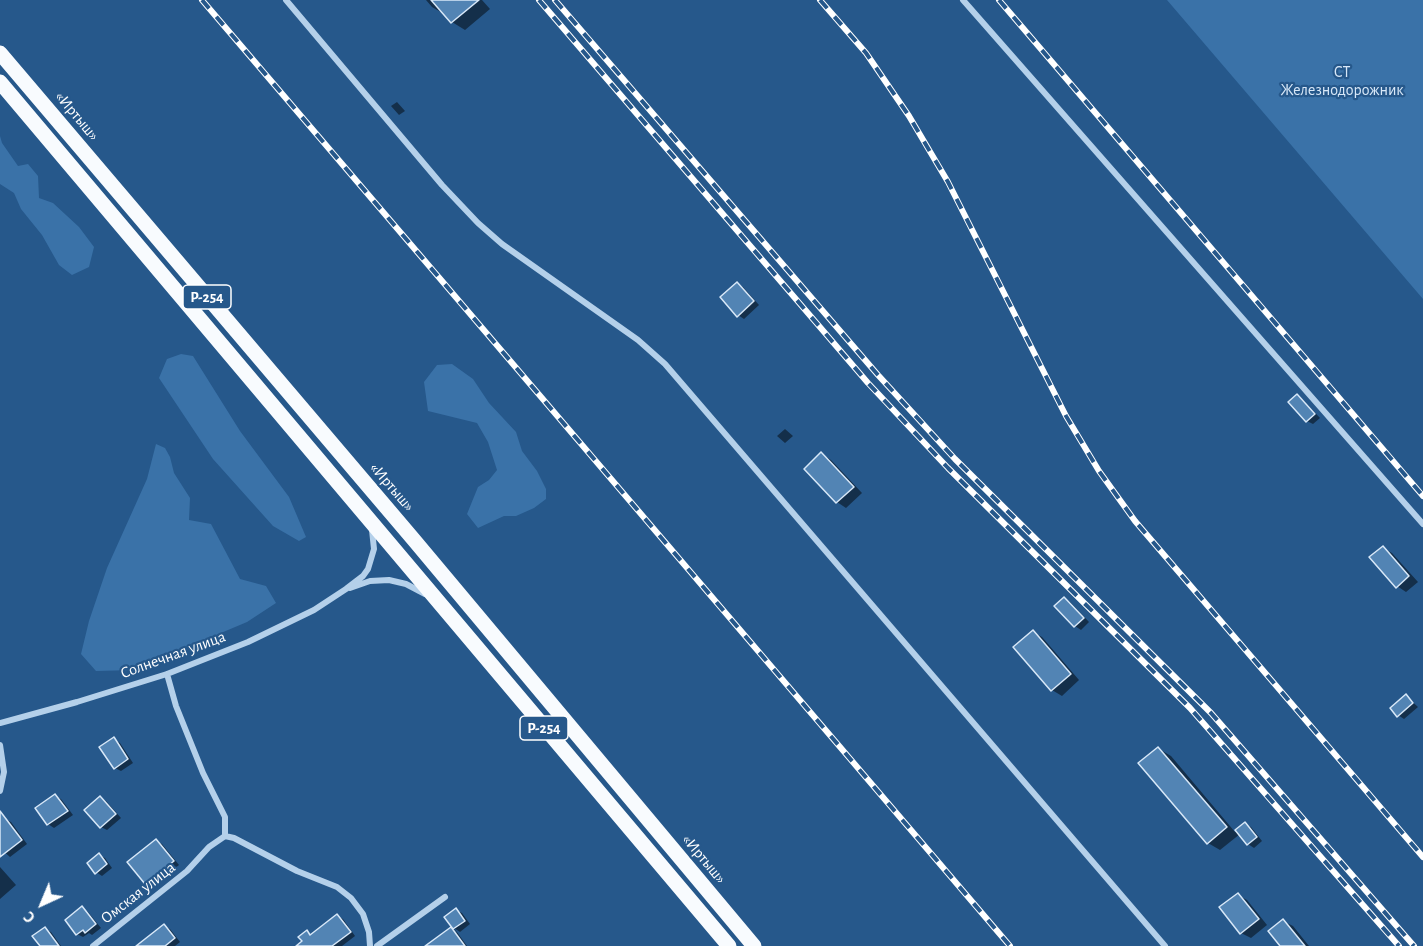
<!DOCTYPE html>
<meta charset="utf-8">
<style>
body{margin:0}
#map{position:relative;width:1423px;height:946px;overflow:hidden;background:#26588b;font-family:"Alegreya Sans",sans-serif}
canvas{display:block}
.north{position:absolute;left:12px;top:874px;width:60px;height:60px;-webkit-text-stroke:4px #26588b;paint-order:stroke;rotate:224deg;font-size:16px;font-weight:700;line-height:24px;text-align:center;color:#fff}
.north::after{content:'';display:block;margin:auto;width:21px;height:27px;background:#fff;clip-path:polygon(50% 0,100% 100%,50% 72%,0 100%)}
</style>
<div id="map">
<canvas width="1423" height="946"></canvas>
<div class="north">С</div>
</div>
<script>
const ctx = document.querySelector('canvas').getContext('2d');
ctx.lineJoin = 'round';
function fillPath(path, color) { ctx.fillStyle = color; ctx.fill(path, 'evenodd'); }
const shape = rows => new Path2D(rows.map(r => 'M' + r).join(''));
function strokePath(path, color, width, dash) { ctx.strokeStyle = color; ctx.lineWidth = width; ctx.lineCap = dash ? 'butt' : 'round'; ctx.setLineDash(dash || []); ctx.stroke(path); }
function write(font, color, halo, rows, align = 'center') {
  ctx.font = font + ' "Alegreya Sans",sans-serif'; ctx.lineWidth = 4.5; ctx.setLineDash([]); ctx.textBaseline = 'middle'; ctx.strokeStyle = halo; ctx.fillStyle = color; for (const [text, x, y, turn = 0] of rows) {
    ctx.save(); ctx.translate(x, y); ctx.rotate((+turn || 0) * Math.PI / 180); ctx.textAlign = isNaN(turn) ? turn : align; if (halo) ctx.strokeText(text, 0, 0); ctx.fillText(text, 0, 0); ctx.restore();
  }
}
fillPath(shape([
 [1167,0,1423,0,1423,299],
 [0,136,2,143,18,166,28,164,38,176,39,198,53,203,79,227,94,247,89,267,72,275,59,265,42,235,21,209,14,193,0,184],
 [181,354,193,356,240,431,289,497,306,537,299,541,273,526,213,459,159,378,167,359],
 [452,364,473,379,489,403,516,432,522,451,537,471,546,489,546,499,534,508,516,516,504,516,478,528,467,514,478,487,489,480,497,470,488,442,477,423,428,411,424,382,437,365],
 [156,444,165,448,170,457,174,473,190,498,189,520,211,524,240,579,266,586,276,603,247,622,133,670,96,671,81,654,89,621,107,568,147,479]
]), '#3a72a8');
fillPath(shape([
 [426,0,482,0,490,9,465,30,452,22,446,15,432,7],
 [397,102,405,111,399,115,391,106],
 [737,284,743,287,759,305,744,319,738,315],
 [1297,396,1303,400,1320,418,1313,424,1307,421],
 [785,429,793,436,785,443,777,436],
 [822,454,831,460,862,493,846,508,837,502],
 [1383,548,1392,553,1418,582,1406,592,1397,586],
 [1064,599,1070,602,1089,622,1081,630,1075,626,1056,606],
 [1033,632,1042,637,1079,680,1062,696,1052,690,1015,647],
 [1406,696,1418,707,1404,719,1398,715],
 [114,739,120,743,133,763,121,771,115,768],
 [1159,749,1171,756,1235,832,1245,824,1251,827,1262,841,1254,848,1248,844,1240,834,1220,850,1208,843],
 [55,796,61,799,73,815,54,828,48,824,37,808],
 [100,798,106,801,121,818,107,830,101,827,86,810],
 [5,819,11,822,27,844,10,857,0,848,0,822],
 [156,841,162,844,179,865,152,886,146,883],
 [99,855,105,858,112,868,102,876,96,872],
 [0,867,16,885,0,899],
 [1238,895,1247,900,1267,925,1251,938,1241,933],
 [82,908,88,912,101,928,92,935,89,933,83,937,77,934],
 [456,910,462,913,470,924,460,932,454,928,467,946,437,946,451,929,457,933,446,917],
 [337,916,343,919,355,936,342,946,307,946,307,932,312,935],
 [1283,921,1293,926,1309,946,1282,946],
 [164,926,170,929,180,942,175,946,147,946],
 [45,929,51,932,61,946,41,946]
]), '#0007');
const building = shape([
 [431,0,479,0,451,23,431,0],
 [737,282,754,301,737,317,720,297,737,282],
 [1297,394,1315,414,1306,422,1288,402,1297,394],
 [821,452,854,487,836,503,804,469,821,452],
 [1383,546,1409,576,1396,588,1369,557,1383,546],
 [1064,597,1084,618,1074,627,1054,606,1064,597],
 [1033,630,1071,674,1051,691,1013,647,1033,630],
 [1406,694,1413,703,1397,717,1390,708,1406,694],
 [114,737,128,759,114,769,99,747,114,737],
 [1158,747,1227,827,1207,844,1138,763,1158,747],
 [55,794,68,811,47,825,35,808,55,794],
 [100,796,116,814,100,828,84,810,100,796],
 [0,811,22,840,0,857,0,811],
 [1245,822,1257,837,1247,845,1235,830,1245,822],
 [156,839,174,861,145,884,127,862,156,839],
 [99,853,107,864,95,874,87,863,99,853],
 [1238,893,1259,919,1240,934,1219,907,1238,893],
 [82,906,96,924,85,933,83,930,76,935,65,920,82,906],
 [456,908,465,921,453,929,444,917,456,908],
 [337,914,351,932,332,946,296,946,302,941,298,937,307,930,310,935,337,914],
 [1283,919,1305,946,1280,946,1268,931,1283,919],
 [164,924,175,938,165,946,136,946,164,924],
 [45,927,59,946,40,946,32,936,45,927],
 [451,927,465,946,425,946,451,927]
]);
fillPath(building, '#5284b4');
strokePath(building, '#d8e8f8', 1.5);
strokePath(shape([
 [286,0,442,185,478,223,502,244,638,340,665,364,1165,946],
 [963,0,1423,524],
 [350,588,370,581,389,580,406,584,425,594],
 [167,674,176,706,203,773,225,817,225,836],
 [0,723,77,702,167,674,248,642,314,610,346,589,363,576,368,569,374,549,372,530],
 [0,745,4,772,0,791],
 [225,836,234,838,297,871,337,887,351,898,363,914,369,932,370,946],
 [93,946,187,871,209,847,225,836],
 [377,946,445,897]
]), '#b4d0ea', 6);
strokePath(shape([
 [0,53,414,540,754,946],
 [0,82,729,946]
]), '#f8fbfe', 15);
const rail = shape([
 [202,0,1010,946],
 [539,0,868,383,948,468,1190,708,1399,946],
 [555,0,878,375,955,459,1211,713,1414,946],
 [820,0,866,53,909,116,948,182,1066,416,1099,471,1135,521,1423,857],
 [999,0,1423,496]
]);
strokePath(rail, '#fff', 6);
strokePath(rail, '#26588b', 4, [11]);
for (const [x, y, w] of [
 [207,297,48],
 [544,728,48]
]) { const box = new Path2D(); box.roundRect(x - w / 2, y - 12, w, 24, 4.5); ctx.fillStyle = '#26588b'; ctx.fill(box); strokePath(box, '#fff', 1.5); }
write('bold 15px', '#fff', null, [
 ["Р-254",207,297],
 ["Р-254",544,728]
]);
write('16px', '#d8e8f8', '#26588b', [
 ["СТ",1342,72],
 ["Железнодорожник",1342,90]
]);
write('16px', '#fff', '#26588b', [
 ["«Иртыш»",77,116,50],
 ["«Иртыш»",392,487,49],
 ["Солнечная улица",173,655,-20],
 ["«Иртыш»",704,859,50],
 ["Омская улица",138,893,-38]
]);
</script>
